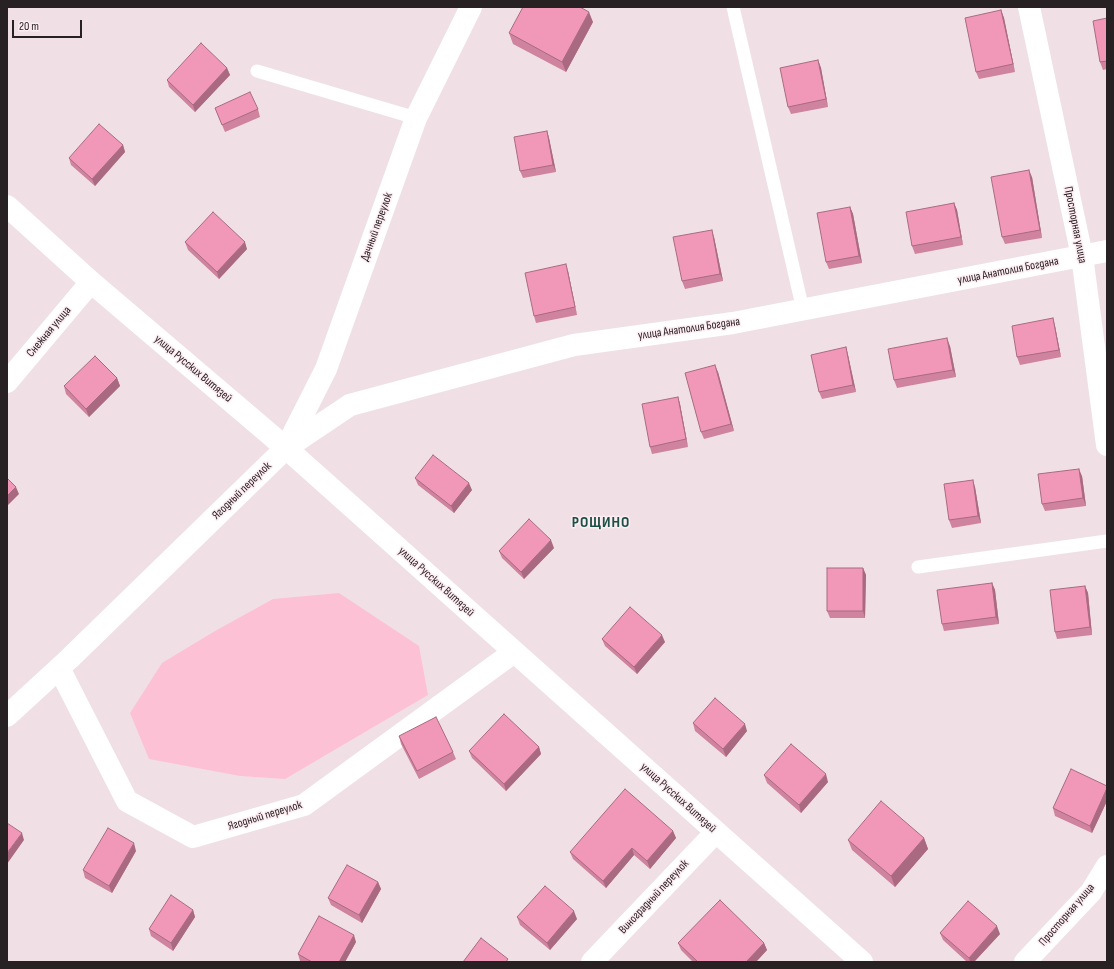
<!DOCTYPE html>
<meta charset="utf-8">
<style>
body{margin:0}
#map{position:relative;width:1114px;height:969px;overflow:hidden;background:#f0e0e5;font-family:"Sofia Sans Condensed",sans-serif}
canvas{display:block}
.frame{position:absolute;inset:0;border:8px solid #272123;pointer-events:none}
.scale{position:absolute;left:12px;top:20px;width:70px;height:18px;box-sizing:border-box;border:2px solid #272123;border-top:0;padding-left:5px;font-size:12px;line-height:14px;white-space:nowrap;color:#272123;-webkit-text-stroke:3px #fdedf2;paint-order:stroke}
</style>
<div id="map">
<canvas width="1114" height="969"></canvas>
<div class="frame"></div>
<div class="scale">20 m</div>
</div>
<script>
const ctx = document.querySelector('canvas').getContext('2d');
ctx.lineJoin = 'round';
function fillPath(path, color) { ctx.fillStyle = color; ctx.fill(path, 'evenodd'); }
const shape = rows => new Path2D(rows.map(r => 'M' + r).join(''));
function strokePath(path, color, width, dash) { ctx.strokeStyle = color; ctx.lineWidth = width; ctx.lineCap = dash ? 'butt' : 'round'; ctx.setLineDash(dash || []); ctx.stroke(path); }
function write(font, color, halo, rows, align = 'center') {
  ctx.font = font + ' "Sofia Sans Condensed",sans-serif'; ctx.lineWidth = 3; ctx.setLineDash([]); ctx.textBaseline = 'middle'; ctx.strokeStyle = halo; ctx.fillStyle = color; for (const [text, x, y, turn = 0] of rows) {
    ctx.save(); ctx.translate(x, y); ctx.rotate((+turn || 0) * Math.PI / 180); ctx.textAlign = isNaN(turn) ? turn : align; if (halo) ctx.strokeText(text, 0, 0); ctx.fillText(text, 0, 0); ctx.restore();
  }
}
fillPath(shape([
 [339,593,419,646,428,695,285,779,240,776,149,759,130,713,162,663,215,631,273,599]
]), '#fdc1d5');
strokePath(shape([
 [733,7,803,310],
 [257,71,416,118],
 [918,567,1107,541]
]), '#fff', 13);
strokePath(shape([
 [1029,7,1082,256,1107,445],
 [7,206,91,282,286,448,862,962],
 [7,382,91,282],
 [287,446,326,369,416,118,471,7],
 [59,668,127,801,193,837,304,805,514,652],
 [7,716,69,659,286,448,350,405,574,345,733,323,1107,251],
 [592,962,716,832],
 [1025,962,1091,892,1107,866]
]), '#fff', 22);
fillPath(shape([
 [1001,10,1004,18,1015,72,979,79,976,72],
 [1107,18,1107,69,1103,70,1100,62],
 [593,22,566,72,513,44,509,33],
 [818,60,821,68,828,107,791,114,788,107],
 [227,68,230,75,195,112,169,87,167,80],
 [215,108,258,109,260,117,225,132],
 [547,131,549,138,556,172,523,178,520,171],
 [123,145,125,152,95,186,71,165,69,158],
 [1032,177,1042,238,1005,244,1002,237],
 [954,203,957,210,963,245,915,254,912,246],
 [850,207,853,214,862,263,829,269,826,262],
 [714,237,723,281,685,289,682,281],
 [185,242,247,249,219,279,188,250],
 [568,271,577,315,536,323,534,316],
 [1053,318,1055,326,1061,357,1020,365,1017,357],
 [950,346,956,377,897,388,894,380],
 [846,347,848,355,856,392,822,399,819,392],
 [718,372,734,431,704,439,701,432],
 [117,378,120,386,89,417,66,394,64,386],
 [678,397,680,404,688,447,652,454,650,447],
 [1082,476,1086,506,1045,511,1042,504],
 [415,478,472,490,454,513,418,485],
 [975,487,981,523,952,528,949,520],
 [554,548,524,579,502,558,499,551],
 [863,568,866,575,865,618,830,618,827,611],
 [992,583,995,590,999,624,944,631,942,624],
 [1085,586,1088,593,1092,635,1057,639,1055,632],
 [602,639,665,642,637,674,605,646],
 [693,723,747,731,726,757,695,731],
 [399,736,453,752,456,759,419,779,401,744],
 [539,747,541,754,506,791,472,758,469,751],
 [764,775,828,782,801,813,767,783],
 [1107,786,1107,801,1092,833,1055,816,1053,808],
 [673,831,676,838,650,869,634,855,606,888,573,859,570,852],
 [924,838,928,849,895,887,852,850,848,840],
 [136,851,112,893,85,878,83,870],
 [378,882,381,889,362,923,331,905,328,898],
 [193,910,195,917,173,951,151,936,149,929],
 [517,917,577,919,550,950,520,925],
 [940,933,1000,934,974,962,967,962,943,940],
 [356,942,345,962,302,962,300,961,298,954],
 [678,943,764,943,767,950,756,962,693,962,681,950]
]), '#cf839e');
fillPath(shape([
 [1001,10,1004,18,1015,72,1013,64],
 [589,12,593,22,566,72,562,62],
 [818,60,821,68,828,107,826,99],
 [227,68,230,75,195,112,193,105],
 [547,131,549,138,556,172,553,165],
 [123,145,125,152,95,186,92,179],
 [1029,170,1032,177,1042,238,1040,230],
 [954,203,957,210,963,245,961,237],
 [850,207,853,214,862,263,859,256],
 [712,230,714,237,723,281,720,274],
 [245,242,247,249,219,279,217,272],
 [566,264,568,271,577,315,575,307],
 [1053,318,1055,326,1061,357,1059,350],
 [947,338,950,346,956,377,953,370],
 [846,347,848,355,856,392,853,385],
 [715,365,718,372,734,431,731,424],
 [117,378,120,386,89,417,86,409],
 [678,397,680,404,688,447,686,439],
 [1079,469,1082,476,1086,506,1083,498],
 [973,480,975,487,981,523,978,516],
 [469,483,472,490,454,513,451,506],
 [16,487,19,494,7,506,7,496],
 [551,540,554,548,524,579,521,572],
 [863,568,866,575,865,618,863,611],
 [992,583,995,590,999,624,996,617],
 [1085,586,1088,593,1092,635,1090,627],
 [662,635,665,642,637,674,634,667],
 [745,724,747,731,726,757,723,749],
 [539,747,541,754,506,791,504,784],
 [826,774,828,782,801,813,799,805],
 [1107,788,1107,801,1092,833,1090,826],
 [673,831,676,838,650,869,647,861],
 [22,833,24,840,7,864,7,853],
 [924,838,928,849,895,887,891,876],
 [134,843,136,851,112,893,109,886],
 [632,848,634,855,606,888,603,881],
 [378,882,381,889,362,923,359,915],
 [193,910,195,917,173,951,171,943],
 [574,911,577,919,550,950,547,943],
 [997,926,1000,934,974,962,970,962,969,958],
 [354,935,356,942,345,962,339,962],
 [764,943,767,950,756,962,746,962]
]), '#a96a81');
const building = shape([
 [523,7,580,7,589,12,562,62,509,33,523,7],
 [1001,10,1013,64,976,72,965,18,1001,10],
 [1107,18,1107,61,1100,62,1093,21,1107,18],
 [201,43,227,68,193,105,167,80,201,43],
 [818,60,826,99,788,107,780,68,818,60],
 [250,92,258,109,222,125,215,108,250,92],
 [99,124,123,145,92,179,69,158,99,124],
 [547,131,553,165,520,171,514,137,547,131],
 [1029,170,1040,230,1002,237,991,177,1029,170],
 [954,203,961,237,912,246,906,212,954,203],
 [850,207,859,256,826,262,817,213,850,207],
 [213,212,245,242,217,272,185,242,213,212],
 [712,230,720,274,682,281,673,237,712,230],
 [566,264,575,307,534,316,525,273,566,264],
 [1053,318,1059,350,1017,357,1012,326,1053,318],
 [947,338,953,370,894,380,888,349,947,338],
 [846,347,853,385,819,392,811,355,846,347],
 [95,356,117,378,86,409,64,386,95,356],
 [715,365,731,424,701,432,685,373,715,365],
 [678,397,686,439,650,447,642,404,678,397],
 [433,455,469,483,451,506,415,478,433,455],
 [1079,469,1083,498,1042,504,1038,474,1079,469],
 [7,478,16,487,7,496,7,478],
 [973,480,978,516,949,520,944,484,973,480],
 [529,519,551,540,521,572,499,551,529,519],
 [827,568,863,568,863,611,827,611,827,568],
 [992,583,996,617,942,624,937,590,992,583],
 [1085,586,1090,627,1055,632,1050,590,1085,586],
 [630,607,662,635,634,667,602,639,630,607],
 [715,698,745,724,723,749,693,723,715,698],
 [504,714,539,747,504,784,469,751,504,714],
 [436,717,453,752,417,771,399,736,436,717],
 [791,744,826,774,799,805,764,775,791,744],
 [1071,769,1107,786,1107,788,1090,826,1053,808,1071,769],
 [625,789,673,831,647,861,632,848,603,881,570,852,625,789],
 [881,801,924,838,891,876,848,840,881,801],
 [7,823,22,833,7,853,7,823],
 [108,828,134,843,109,886,83,870,108,828],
 [347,865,378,882,359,915,328,898,347,865],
 [545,886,574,911,547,943,517,917,545,886],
 [171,895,193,910,171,943,149,929,171,895],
 [720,900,764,943,746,962,698,962,678,943,720,900],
 [968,901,997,926,969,958,940,933,968,901],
 [319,916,354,935,339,962,312,962,298,954,319,916],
 [481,938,508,959,506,962,463,962,481,938]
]);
fillPath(building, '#f198b8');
strokePath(building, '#a96a81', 1);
write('12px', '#272123', '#fdedf2', [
 ["Просторная улица",1075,225,79],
 ["Дачный переулок",377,227,-70],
 ["улица Анатолия Богдана",1008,271,-11],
 ["улица Анатолия Богдана",689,329,-8],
 ["Снежная улица",49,332,-50],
 ["улица Русских Витязей",193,369,40],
 ["Ягодный переулок",242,491,-44],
 ["улица Русских Витязей",436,582,42],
 ["улица Русских Витязей",678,798,42],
 ["Ягодный переулок",265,816,-17],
 ["Виноградный переулок",654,897,-47],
 ["Просторная улица",1067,915,-49]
]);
ctx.letterSpacing = '1px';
write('bold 16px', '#1a5045', '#fdedf2', [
 ["РОЩИНО",601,523]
]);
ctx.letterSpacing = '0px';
</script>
